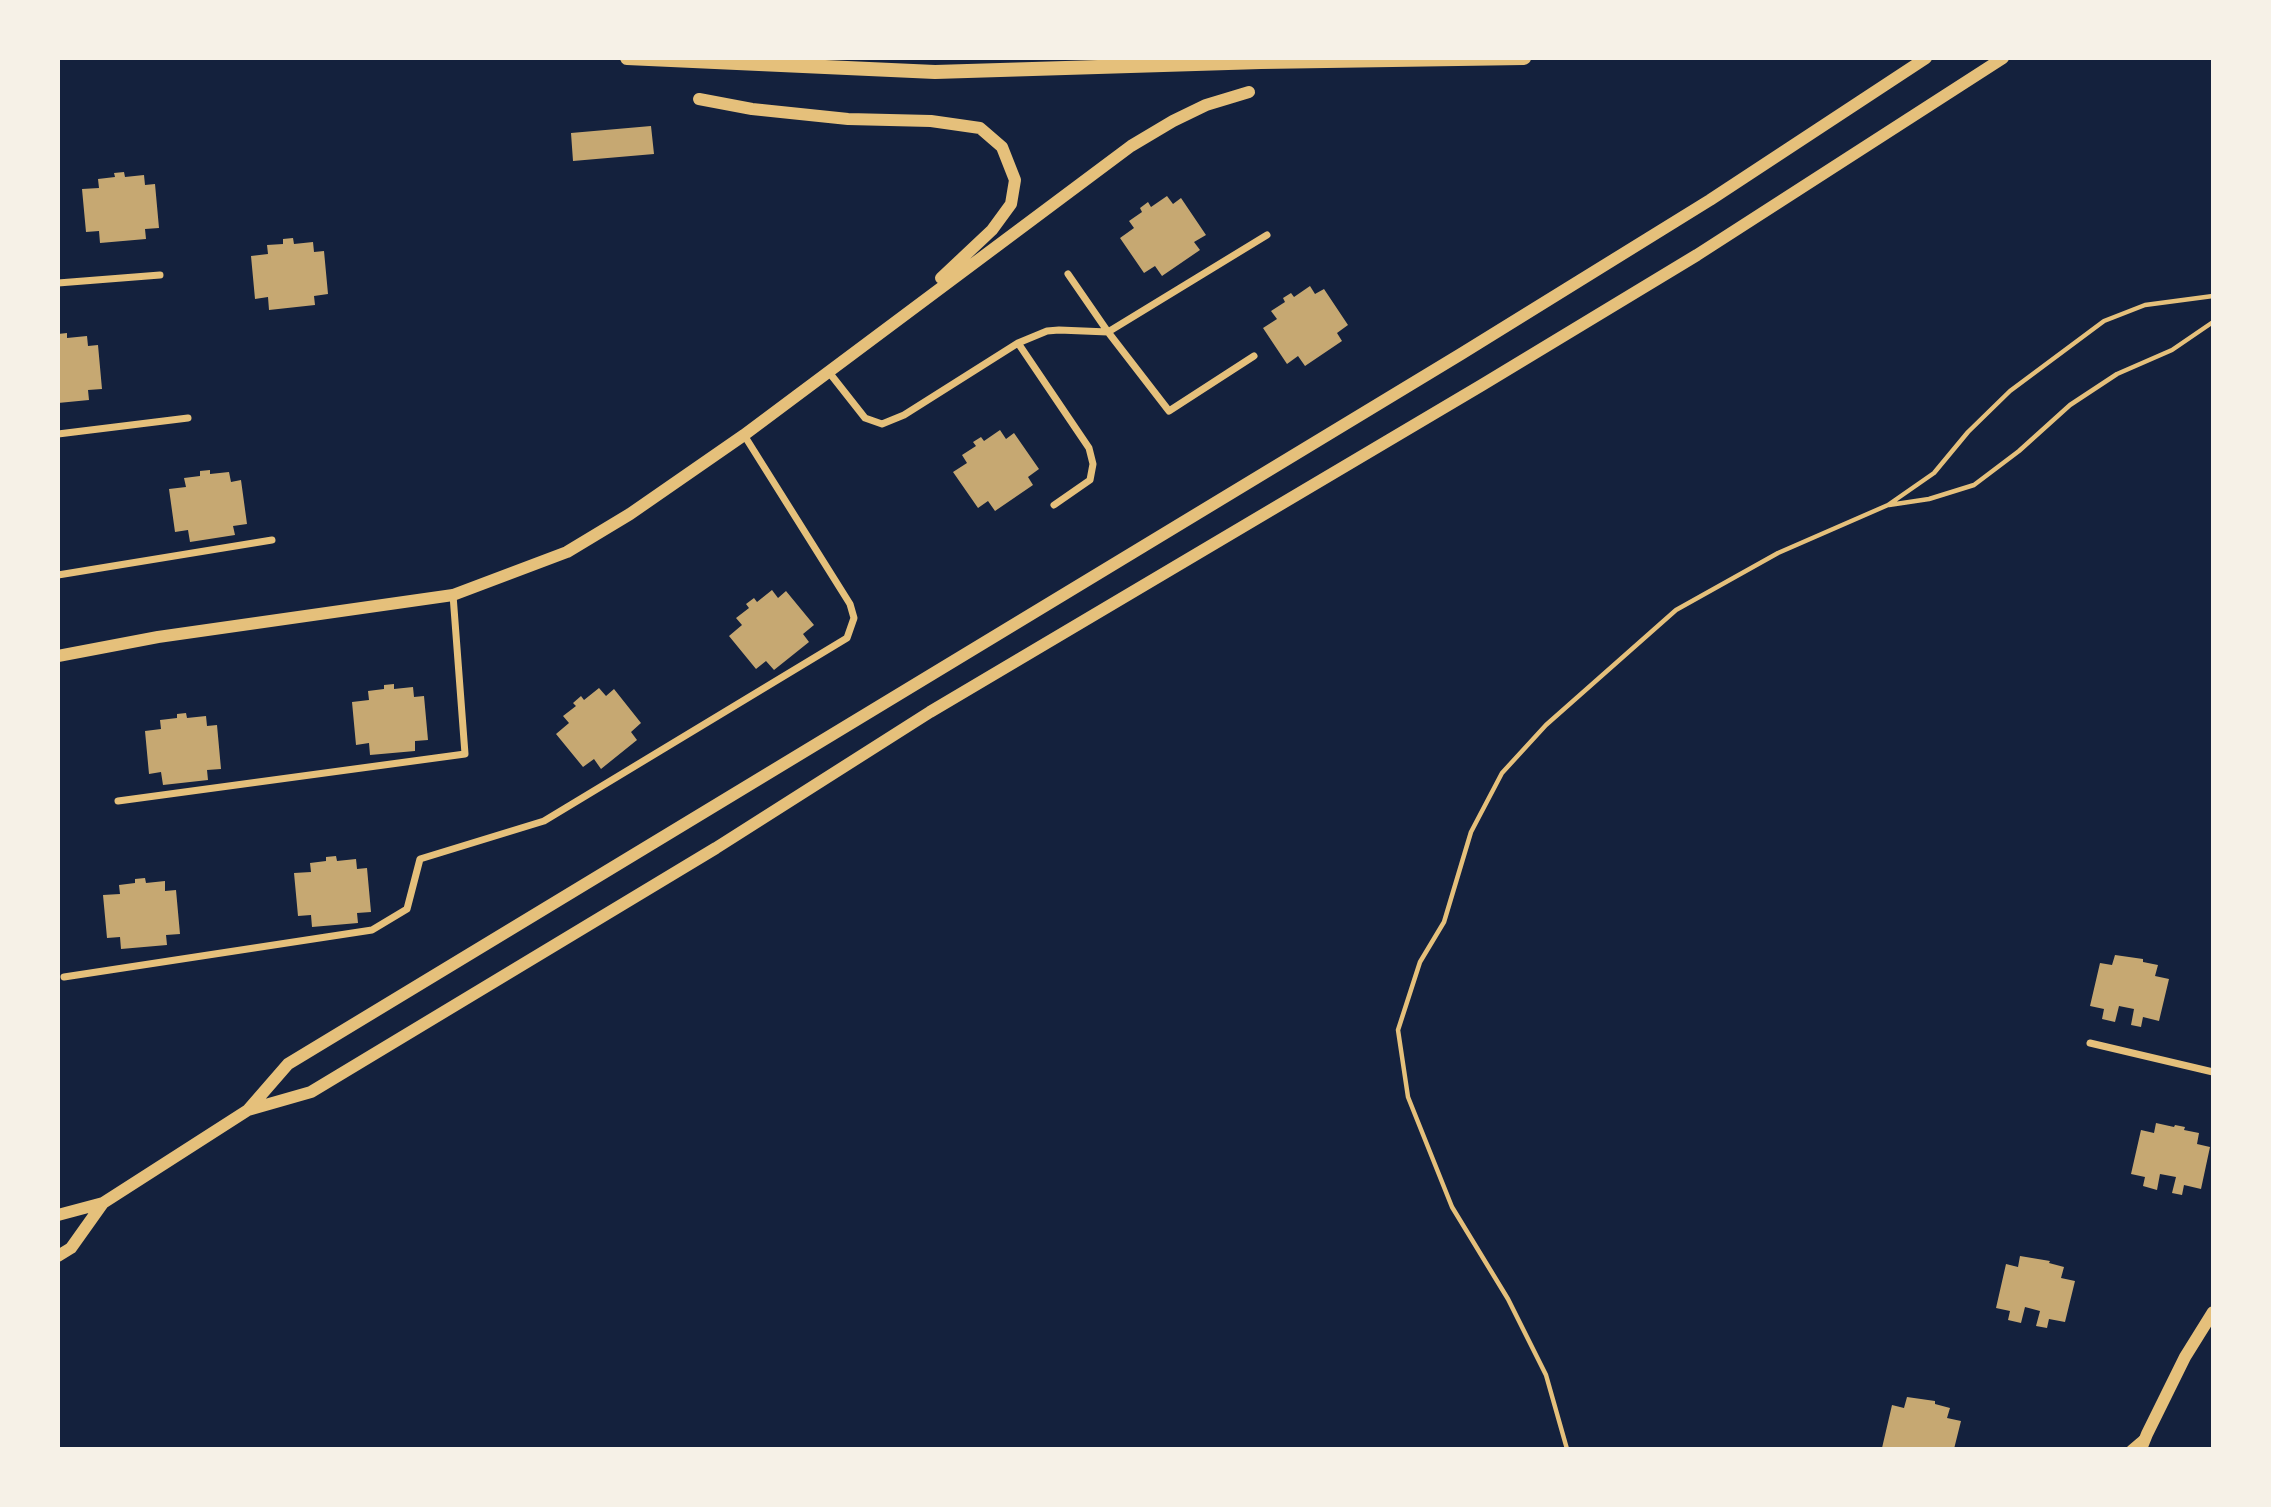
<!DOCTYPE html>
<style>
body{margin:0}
#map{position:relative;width:2271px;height:1507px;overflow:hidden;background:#14213d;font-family:Quicksand,sans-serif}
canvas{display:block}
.frame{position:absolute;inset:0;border:60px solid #f6f1e7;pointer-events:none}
</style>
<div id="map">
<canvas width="2271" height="1507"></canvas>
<div class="frame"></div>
</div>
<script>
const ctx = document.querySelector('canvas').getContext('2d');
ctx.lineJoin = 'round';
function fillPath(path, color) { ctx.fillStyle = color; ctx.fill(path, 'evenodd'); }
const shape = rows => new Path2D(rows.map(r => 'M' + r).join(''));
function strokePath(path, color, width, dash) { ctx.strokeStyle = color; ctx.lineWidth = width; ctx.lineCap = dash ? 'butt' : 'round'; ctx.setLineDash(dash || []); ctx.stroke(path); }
fillPath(shape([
 [651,126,654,154,573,161,571,133],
 [124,172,125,177,144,175,145,185,155,184,159,228,145,229,146,239,100,243,99,231,86,232,82,189,99,188,98,179,115,177,114,173],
 [1167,196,1173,204,1181,198,1206,235,1194,242,1200,250,1162,276,1155,266,1144,273,1120,238,1134,228,1129,221,1142,212,1140,208,1148,202,1151,207],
 [293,238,294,244,313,242,314,252,324,251,328,294,314,296,315,305,269,310,268,297,255,299,251,256,268,254,267,245,283,244,283,239],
 [1310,286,1315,294,1324,289,1348,325,1337,333,1342,341,1305,366,1298,356,1287,364,1263,328,1277,319,1271,311,1285,302,1283,298,1291,293,1294,297],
 [67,333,67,338,87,336,88,346,98,345,102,389,88,390,89,400,58,403,58,334],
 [1000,430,1006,439,1014,433,1039,469,1028,477,1033,485,995,511,988,501,978,508,953,472,967,463,962,455,976,446,973,442,981,437,984,441],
 [210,470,210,474,229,472,231,482,241,480,247,524,233,526,235,535,190,542,188,530,175,532,169,489,186,487,184,478,200,476,200,471],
 [772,590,778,598,786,591,814,625,803,634,809,642,774,670,766,661,756,669,729,636,742,625,736,618,749,608,746,604,754,598,757,602],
 [394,684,394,689,413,687,414,697,424,696,428,740,415,741,415,751,370,755,369,743,356,745,352,702,369,700,368,691,384,689,384,685],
 [599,688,606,696,614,689,641,723,631,732,637,740,601,769,594,759,583,767,556,734,569,723,563,716,576,706,573,703,581,696,584,700],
 [186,713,187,718,206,716,207,726,217,725,221,769,207,770,208,780,163,785,161,772,149,774,145,731,161,729,160,720,177,718,177,714],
 [336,856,337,861,356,859,357,869,367,868,371,912,357,913,358,923,312,927,311,915,298,916,294,873,311,872,310,863,326,861,326,857],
 [145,878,146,883,165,881,165,891,176,890,180,934,166,935,167,945,121,949,120,937,107,938,103,895,120,894,119,885,135,883,135,879],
 [2115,955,2143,959,2143,962,2158,965,2155,976,2169,979,2159,1021,2143,1017,2141,1027,2131,1025,2134,1009,2119,1006,2115,1022,2102,1019,2104,1009,2090,1006,2100,963,2112,965],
 [2156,1123,2174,1127,2175,1125,2185,1127,2184,1130,2199,1133,2197,1144,2210,1147,2201,1189,2184,1185,2182,1195,2172,1193,2176,1177,2160,1174,2157,1190,2143,1186,2145,1177,2131,1174,2141,1130,2154,1133],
 [2020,1256,2050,1261,2049,1263,2064,1267,2061,1278,2075,1281,2065,1322,2049,1319,2047,1328,2036,1326,2040,1311,2025,1307,2021,1323,2008,1320,2010,1311,1996,1308,2006,1264,2018,1267],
 [1907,1397,1935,1401,1935,1404,1950,1408,1947,1418,1961,1421,1954,1449,1882,1448,1892,1405,1904,1408]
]), '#c6a872');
strokePath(shape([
 [1889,505,1929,499,1974,485,2019,451,2070,405,2117,374,2172,350,2213,322],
 [1567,1449,1546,1375,1508,1299,1452,1207,1408,1097,1398,1030,1420,962,1444,922,1471,832,1502,773,1546,725,1676,610,1778,553,1888,505,1934,473,1968,432,2010,391,2104,321,2145,305,2213,296]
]), '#e5c07b', 4.5);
strokePath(shape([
 [1068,274,1108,332,1169,411,1254,356],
 [58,283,160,275],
 [1018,343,1089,448,1093,464,1090,480,1054,505],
 [828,371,865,418,882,424,904,415,1018,343,1047,331,1059,330,1108,332,1267,235],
 [58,434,188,418],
 [58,575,272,540],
 [118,801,465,754,453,595],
 [64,977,372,930,407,909,420,859,544,821,847,638,854,618,850,604,744,435],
 [2090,1043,2213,1072],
 [2130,1449,2143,1438]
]), '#e5c07b', 7);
strokePath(shape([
 [699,99,752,109,848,119,931,121,980,128,1002,147,1015,180,1011,204,992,230,941,278],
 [58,656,158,637,453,595,567,552,630,514,744,435,1131,146,1173,121,1206,105,1249,92],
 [248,1110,311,1092,716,848,930,712,1482,385,1697,255,2003,58],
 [58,1215,103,1203,248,1110,288,1064,1461,354,1710,200,1926,58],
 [58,1256,71,1248,103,1203],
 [2141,1449,2147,1434,2185,1357,2213,1312]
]), '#e5c07b', 12);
strokePath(shape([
 [627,58,935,72,1261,62,1524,58]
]), '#e5c07b', 14);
</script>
